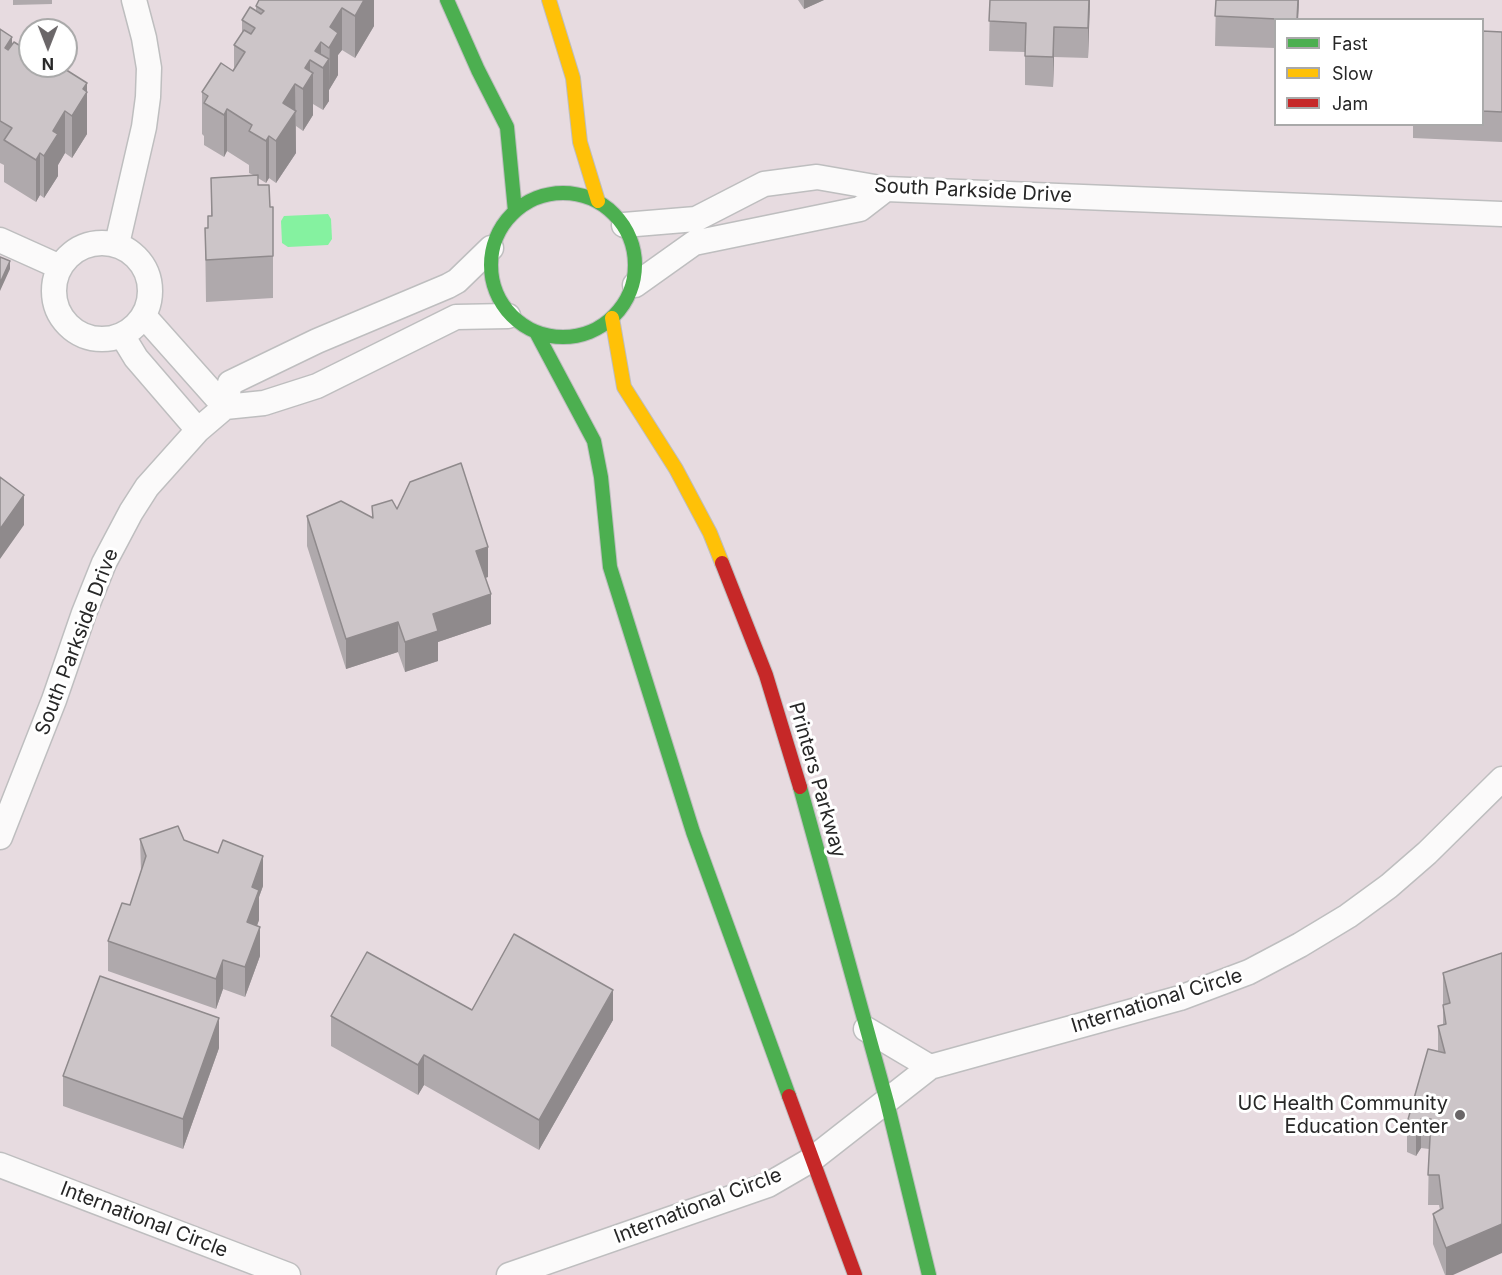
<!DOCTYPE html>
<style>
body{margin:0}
#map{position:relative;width:1502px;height:1275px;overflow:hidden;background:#e7dbe0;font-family:Inter,sans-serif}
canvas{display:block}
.legend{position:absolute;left:1274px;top:18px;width:210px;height:108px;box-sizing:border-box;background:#fff;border:2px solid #a9a9a9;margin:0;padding:8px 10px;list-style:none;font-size:18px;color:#272727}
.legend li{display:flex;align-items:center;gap:12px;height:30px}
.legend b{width:30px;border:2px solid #a9a9a9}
.north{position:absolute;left:18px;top:18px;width:60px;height:60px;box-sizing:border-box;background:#fff;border:2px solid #a9a9a9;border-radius:50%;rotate:180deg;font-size:16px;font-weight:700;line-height:24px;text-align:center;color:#272727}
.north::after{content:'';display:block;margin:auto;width:21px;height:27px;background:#6a6668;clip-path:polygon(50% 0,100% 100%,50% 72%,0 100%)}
</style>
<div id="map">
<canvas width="1502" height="1275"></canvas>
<ul class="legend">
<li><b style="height:8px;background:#4caf50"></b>Fast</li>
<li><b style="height:8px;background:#ffc107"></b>Slow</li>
<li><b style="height:8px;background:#c62828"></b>Jam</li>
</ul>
<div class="north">N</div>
</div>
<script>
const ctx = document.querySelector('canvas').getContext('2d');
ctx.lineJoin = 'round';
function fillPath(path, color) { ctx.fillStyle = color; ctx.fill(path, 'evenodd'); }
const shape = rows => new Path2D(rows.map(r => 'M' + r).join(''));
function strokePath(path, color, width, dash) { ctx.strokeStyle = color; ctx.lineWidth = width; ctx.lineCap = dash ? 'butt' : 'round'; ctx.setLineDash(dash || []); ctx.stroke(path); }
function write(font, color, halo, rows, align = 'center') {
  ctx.font = font + ' Inter,sans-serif'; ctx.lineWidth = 6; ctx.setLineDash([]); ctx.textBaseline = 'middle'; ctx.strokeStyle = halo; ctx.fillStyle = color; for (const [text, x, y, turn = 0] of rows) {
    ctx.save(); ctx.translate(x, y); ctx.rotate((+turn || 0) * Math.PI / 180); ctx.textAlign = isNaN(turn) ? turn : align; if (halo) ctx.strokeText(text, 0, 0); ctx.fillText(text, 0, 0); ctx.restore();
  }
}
fillPath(shape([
 [328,214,331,219,332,239,328,245,288,247,282,243,281,221,284,216]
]), '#85f2a0');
const street = shape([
 [624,225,696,219,764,184,817,177,886,189,1502,214],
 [0,240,60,267],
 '54 291a48 48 0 1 1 96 0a48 48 0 1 1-96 0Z',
 [117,244,144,127,148,97,149,68,144,38,134,0],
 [635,285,694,243,860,209,886,189],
 [144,316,225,407],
 [122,335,136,358,198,430],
 [225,407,230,383,317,341,448,286,457,281,491,248],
 [0,837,54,700,84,613,104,563,131,512,147,487,198,430,225,407,264,403,317,386,456,317,508,316],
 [866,1029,930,1067],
 [0,1165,288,1275],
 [509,1275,768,1185,811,1160,930,1067,1180,998,1249,972,1300,945,1348,916,1389,886,1427,853,1502,779]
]);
const fast = shape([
 [447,0,478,70,507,127,515,211],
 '491 265a72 72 0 1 1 144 0a72 72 0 1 1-144 0Z',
 [537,334,594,441,601,477,610,567,693,832,789,1096],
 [800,787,887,1102,929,1275]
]);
const slow = shape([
 [549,0,573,78,580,142,598,201],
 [612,318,624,387,676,469,710,533,722,563]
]);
const jam = shape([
 [722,563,766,675,800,787],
 [789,1096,855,1275]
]);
strokePath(street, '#bebebf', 27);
strokePath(fast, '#bebebf', 16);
strokePath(slow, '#bebebf', 16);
strokePath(jam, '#bebebf', 16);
strokePath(street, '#fbfafa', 24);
strokePath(fast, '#4caf50', 14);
strokePath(slow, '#ffc107', 14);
strokePath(jam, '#c62828', 14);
fillPath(shape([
 [13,0,52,0,52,4,13,5],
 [374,0,374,26,355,58,342,50,338,55,338,75,329,90,329,101,323,110,313,104,313,115,303,131,296,126,296,153,276,183,269,178,266,183,258,178,258,185,270,207,273,207,273,298,206,302,205,228,208,228,211,216,211,178,253,175,249,173,249,165,227,151,224,157,204,145,204,136,202,134,202,92,233,71,234,68,234,45,242,33,242,20,256,11,256,6],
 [798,0,824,0,804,9],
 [990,0,1090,0,1088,58,1054,57,1053,87,1025,85,1025,52,989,51],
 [1216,0,1299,0,1298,20,1275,20,1275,48,1215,46],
 [0,29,12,45,36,66,36,68,44,72,87,83,87,134,72,158,65,153,58,165,58,176,44,198,40,195,36,202,4,182,4,165,0,163],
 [1482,31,1502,32,1502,142,1413,138,1413,124,1482,124],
 [372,506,397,509,488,577,485,578,491,624,438,642,438,661,405,672,398,652,346,669,307,546,307,516,372,517],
 [140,839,184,840,263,886,259,897,259,920,257,926,260,956,245,997,223,989,216,1009,108,971,108,941,130,905,141,871],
 [1502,953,1453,1275,1445,1275,1433,1244,1433,1214,1440,1210,1439,1205,1428,1205,1429,1149,1421,1148,1416,1156,1407,1152,1407,1123,1438,1051,1438,1026,1443,1025,1443,973],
 [472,1010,613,1020,539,1150,424,1085,418,1095,331,1046,331,1016],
 [219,1048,183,1149,63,1106,63,1076]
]), '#afa9ac');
fillPath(shape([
 [364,0,374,0,374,26,355,58,355,16],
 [804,0,824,0,804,9],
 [1089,0,1090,0,1088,58,1088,28],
 [1298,0,1299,0,1298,20,1297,20],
 [342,8,342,50,338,55,338,75,329,90,330,27],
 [1054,27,1054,57,1053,87,1053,57],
 [12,37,12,79,5,48],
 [321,42,321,67,315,51],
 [329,59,329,101,323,110,323,68],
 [310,60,310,79,313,73,313,115,303,131,303,89,305,68],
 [87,83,87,134,72,158,72,116,83,89],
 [295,84,296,153,276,183,276,141,283,103],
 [227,109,227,151,224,157,224,115],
 [65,111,65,153,58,165,58,176,44,198,44,156,53,131],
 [269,136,269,178,266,183,266,141],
 [40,153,40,195,36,202,36,160],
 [10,261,10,269,0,291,0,283],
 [24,495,24,525,0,559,0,529],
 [488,547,488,577,476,581,476,551],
 [491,594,491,624,438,642,438,661,405,672,405,642,433,614],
 [398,622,398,652,346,669,346,639],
 [263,856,263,886,259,897,259,920,247,952,247,922,252,887],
 [260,927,260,956,245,997,245,967],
 [223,960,223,989,216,1009,216,979],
 [613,990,613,1020,539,1150,539,1120],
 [219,1018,219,1048,183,1149,183,1119],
 [424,1055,424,1085,418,1095,418,1065],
 [1421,1119,1421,1148,1416,1156,1416,1126],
 [1502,1224,1502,1253,1453,1275,1446,1275,1446,1248]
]), '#8f8a8c');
const building = shape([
 [259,0,364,0,355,16,342,8,330,27,338,33,329,48,321,42,315,51,329,59,323,68,310,60,305,68,313,73,303,89,295,84,283,103,296,111,276,141,269,136,266,141,249,131,252,125,227,109,224,115,204,103,208,96,202,92,221,63,233,71,245,52,234,45,244,30,251,34,255,28,242,20,250,7,261,14,264,11,256,6,259,0],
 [990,0,1089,0,1088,28,1054,27,1053,57,1025,56,1026,23,989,21,990,0],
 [1216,0,1298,0,1297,20,1215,16,1216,0],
 [0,29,12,37,5,48,8,50,14,42,30,52,30,66,33,66,44,72,48,66,60,66,87,83,83,89,87,92,72,116,65,111,53,131,58,134,44,156,40,153,36,160,4,140,12,128,0,121,0,29],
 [1482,31,1502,32,1502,112,1482,111,1482,31],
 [258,175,258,185,269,185,270,207,273,207,273,256,206,260,205,228,208,228,208,216,212,216,211,178,258,175],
 [0,257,10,261,0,283,0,257],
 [461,463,488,547,476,551,491,594,433,614,438,631,405,642,398,622,346,639,307,516,341,501,373,518,372,506,392,500,397,509,410,482,461,463],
 [0,477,24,495,0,529,0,477],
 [178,826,184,840,218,853,223,840,263,856,252,887,259,890,247,922,260,927,245,967,223,960,216,979,108,941,122,903,130,905,146,856,140,839,178,826],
 [514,934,613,990,539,1120,424,1055,418,1065,331,1016,367,952,472,1010,514,934],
 [1502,953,1502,1224,1446,1248,1433,1214,1443,1208,1439,1175,1428,1175,1431,1119,1421,1119,1416,1126,1407,1123,1428,1049,1445,1053,1438,1026,1446,1024,1443,1005,1450,1003,1443,973,1502,953],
 [100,976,219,1018,183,1119,63,1076,100,976]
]);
fillPath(building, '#ccc5c8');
strokePath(building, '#8f8a8c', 1.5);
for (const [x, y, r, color] of [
 [1460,1115,6,"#6a6668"]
]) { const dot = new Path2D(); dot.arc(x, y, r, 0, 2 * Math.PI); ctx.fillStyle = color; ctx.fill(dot); strokePath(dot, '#fff', 2); }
write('20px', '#272727', '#fff', [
 ["South Parkside Drive",973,191,3],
 ["South Parkside Drive",77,642,-69],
 ["Printers Parkway",817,780,74],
 ["International Circle",1157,1001,-17],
 ["International Circle",698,1206,-21],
 ["International Circle",144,1220,21]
]);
write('20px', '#272727', '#fff', [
 ["UC Health Community",1448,1104],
 ["Education Center",1448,1127]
], 'right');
</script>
